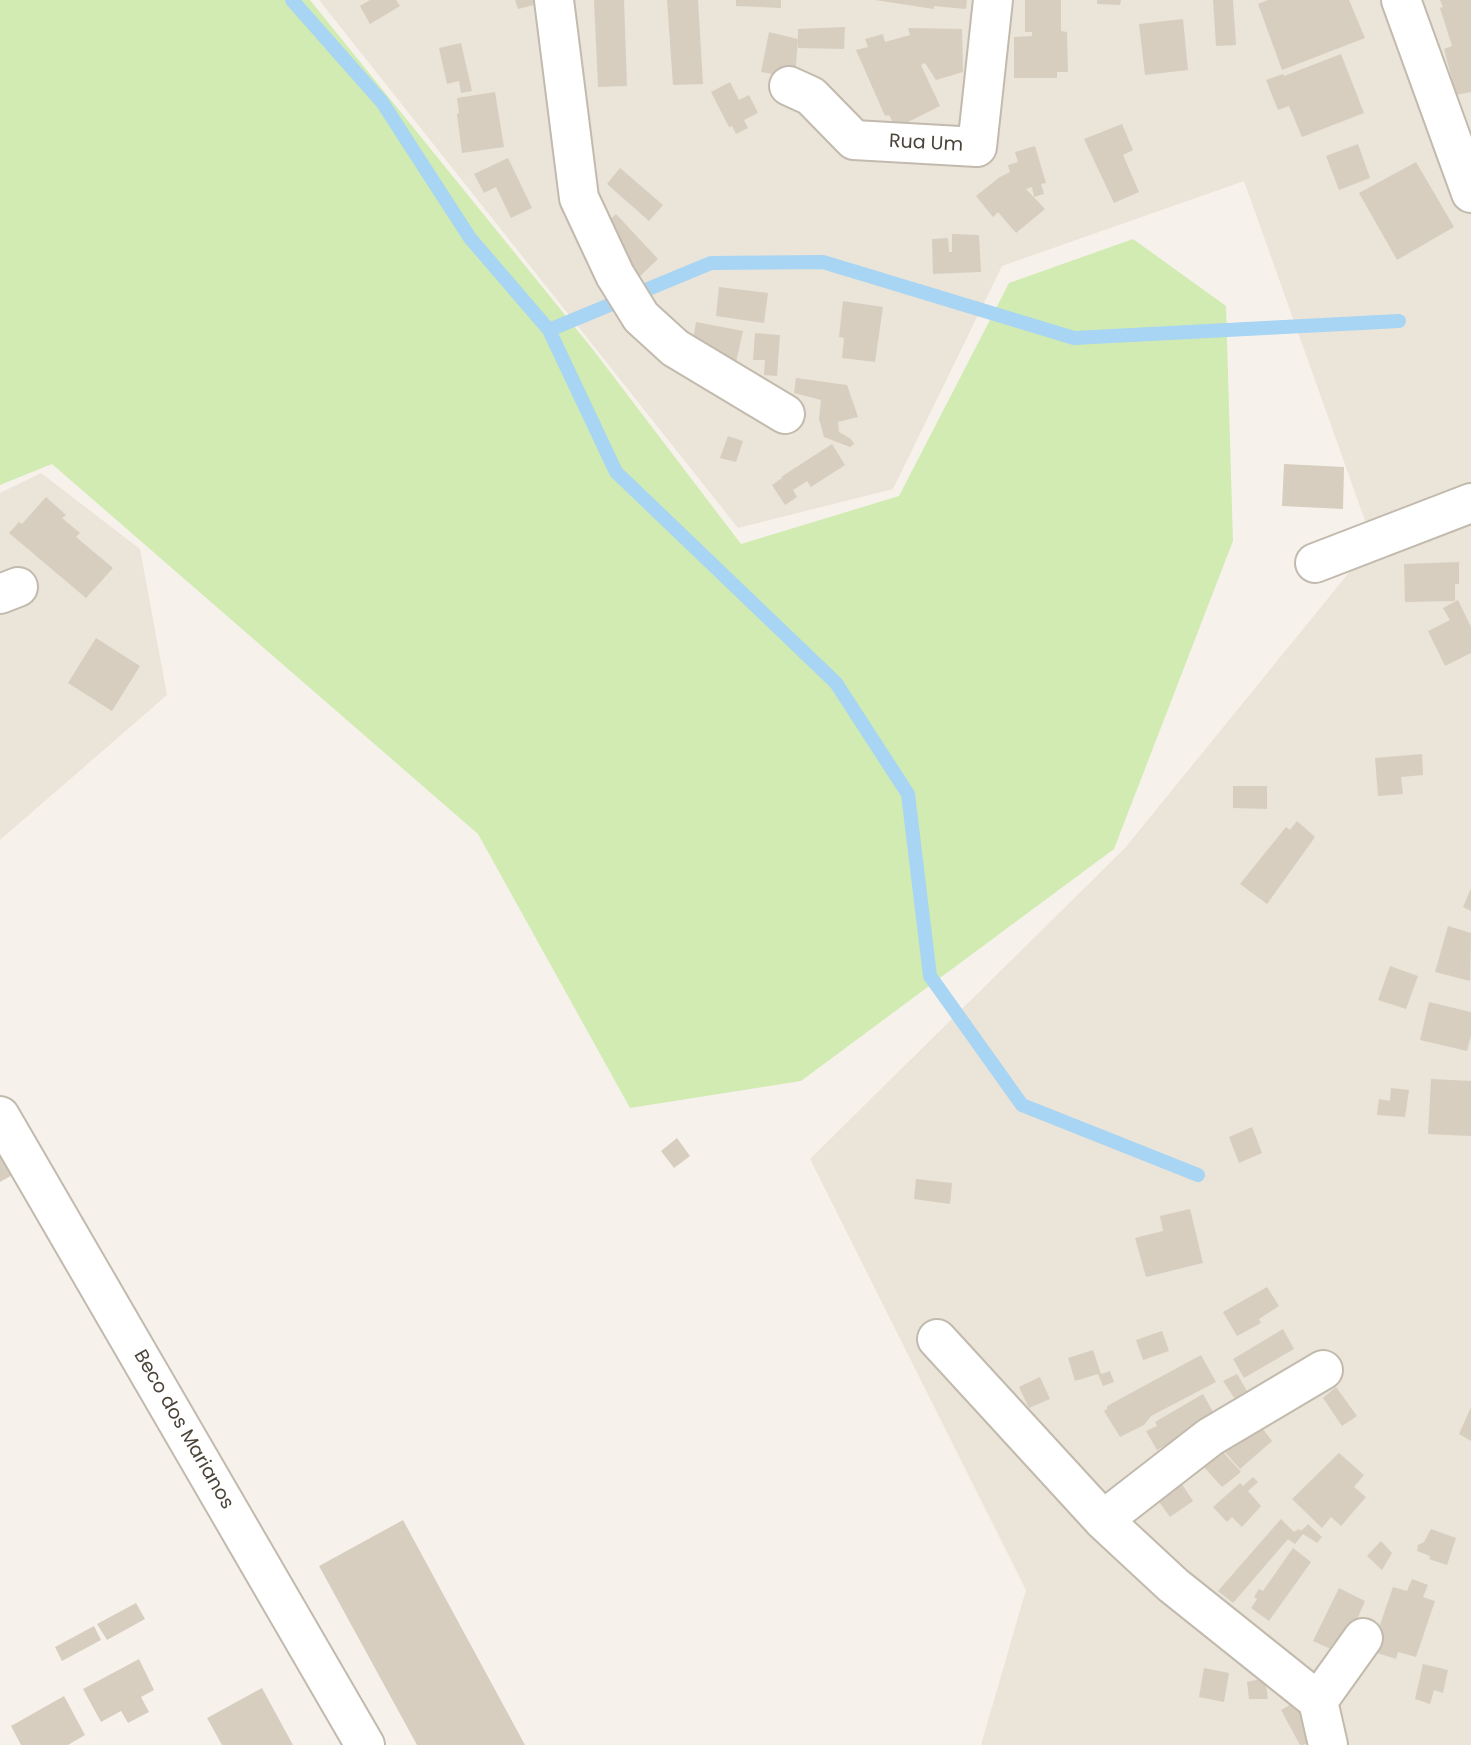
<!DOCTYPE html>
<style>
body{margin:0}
canvas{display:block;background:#f6f2eb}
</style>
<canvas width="1471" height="1745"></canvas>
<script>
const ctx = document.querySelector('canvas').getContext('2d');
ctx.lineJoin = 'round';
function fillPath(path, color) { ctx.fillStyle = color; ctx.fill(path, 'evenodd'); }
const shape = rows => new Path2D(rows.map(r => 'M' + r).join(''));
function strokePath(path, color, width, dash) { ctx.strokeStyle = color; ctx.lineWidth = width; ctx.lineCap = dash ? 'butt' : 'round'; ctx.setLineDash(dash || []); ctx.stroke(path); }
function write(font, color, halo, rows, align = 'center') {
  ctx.font = font + ' Poppins,sans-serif'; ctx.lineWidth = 7; ctx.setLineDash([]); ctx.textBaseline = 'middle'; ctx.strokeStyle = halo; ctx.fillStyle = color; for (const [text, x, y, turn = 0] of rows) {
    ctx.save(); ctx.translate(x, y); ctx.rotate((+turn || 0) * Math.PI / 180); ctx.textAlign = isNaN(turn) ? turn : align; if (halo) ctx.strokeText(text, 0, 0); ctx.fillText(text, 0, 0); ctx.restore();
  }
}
fillPath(shape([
 [319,0,1471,0,1471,1745,981,1745,1026,1590,810,1159,1125,848,1373,543,1244,181,1002,266,893,489,738,528],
 [41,473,140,549,167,695,0,840,0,493]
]), '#eae4d9');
fillPath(shape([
 [0,0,310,0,591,347,741,544,899,496,1009,283,1133,239,1226,306,1233,541,1114,849,801,1081,630,1108,478,834,52,464,0,485]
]), '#d2ebb3');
strokePath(shape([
 [292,0,382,102,470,238,549,330,616,472,836,683,908,794,930,976,1022,1105,1198,1175],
 [549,330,711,263,823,262,1074,338,1399,321]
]), '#a7d5f3', 14);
fillPath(shape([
 [370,0,396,0,400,6,370,24,360,6],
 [515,0,536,0,538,4,518,9],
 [594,0,624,0,627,86,598,87],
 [667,0,698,0,703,84,673,85],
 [736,0,781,0,781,8,736,6],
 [875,0,967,0,966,9,934,6,934,9],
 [1025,0,1061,0,1061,31,1067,32,1068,72,1057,72,1057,78,1014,78,1014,37,1032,36,1032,32,1025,32],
 [1097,0,1121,0,1120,5,1097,4],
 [1213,0,1233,0,1236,45,1216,46],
 [1268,0,1349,0,1365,38,1282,70,1258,4],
 [1440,0,1471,0,1471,92,1456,95,1444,49,1452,46,1440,8,1443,7],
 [1183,19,1188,70,1145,75,1139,24],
 [845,27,844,49,798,48,798,29],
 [908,28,962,29,963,72,936,80,925,63,921,65,940,106,896,128,889,115,885,116,856,50,868,47,865,39,883,34,885,42,910,35],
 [769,32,798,39,795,78,761,72],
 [461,43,472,91,461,93,459,81,447,84,439,48],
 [1341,54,1364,113,1302,137,1289,106,1278,110,1266,80,1283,74,1284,76],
 [730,82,739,100,749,95,758,113,744,120,748,128,736,134,732,126,729,127,711,92],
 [495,92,504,147,462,153,457,114,459,113,457,98],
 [1122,124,1133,150,1123,155,1139,192,1114,203,1084,139],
 [1358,144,1370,178,1339,190,1326,156],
 [1035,146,1046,183,1041,184,1044,194,1034,197,1032,187,1026,189,1045,209,1016,233,998,212,993,217,976,196,1000,177,1010,172,1008,165,1018,162,1015,152],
 [508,158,532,208,511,218,496,187,484,193,474,174],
 [1416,162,1454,227,1397,260,1359,193],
 [620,168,663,205,649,221,607,184],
 [616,214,658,259,638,278,599,230],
 [952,234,979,235,981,272,933,274,932,239,948,238,949,252,952,252],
 [719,287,768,293,764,323,716,316],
 [843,301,883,307,875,362,842,358,844,338,839,337],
 [696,322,743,331,736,362,691,351],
 [755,333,780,335,777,376,764,375,765,360,753,360],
 [796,378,847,385,858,417,838,422,839,432,851,439,854,444,850,447,824,437,819,419,821,400,794,393],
 [728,436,743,441,736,462,720,458],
 [832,444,845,465,811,487,807,481,793,490,797,497,785,505,772,485,782,478,781,477],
 [1284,464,1344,467,1343,509,1282,506],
 [46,497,66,515,62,518,80,533,76,537,113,568,86,598,9,533,19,522,22,524],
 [1459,562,1459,584,1455,584,1455,601,1405,602,1404,564],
 [1458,600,1471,627,1471,653,1445,666,1428,631,1450,620,1443,608],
 [96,638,140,666,112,711,68,683],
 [1422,754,1423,775,1401,777,1403,794,1378,796,1375,758],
 [1233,786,1267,786,1267,809,1233,808],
 [1297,821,1315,837,1267,904,1240,884,1286,827,1290,830],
 [1471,888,1471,911,1463,907],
 [1448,926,1471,933,1470,981,1435,972],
 [1390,966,1418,976,1406,1009,1378,1000],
 [1429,1002,1471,1012,1471,1035,1467,1051,1420,1040],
 [1431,1079,1471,1081,1471,1136,1428,1134],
 [1391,1088,1409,1090,1405,1117,1377,1115,1379,1099,1390,1101],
 [1252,1127,1262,1153,1239,1163,1229,1137],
 [677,1138,690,1156,674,1168,661,1151],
 [0,1148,14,1174,0,1182],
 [916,1179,952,1183,950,1204,914,1199],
 [1190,1209,1203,1263,1146,1277,1135,1238,1163,1231,1160,1216],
 [1267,1287,1279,1306,1259,1319,1261,1323,1237,1336,1223,1312],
 [1283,1329,1294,1349,1244,1378,1233,1359],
 [1162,1331,1169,1351,1143,1360,1136,1340],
 [1093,1350,1101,1374,1110,1371,1114,1382,1103,1386,1098,1374,1075,1381,1068,1358],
 [1201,1355,1216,1382,1151,1416,1144,1425,1120,1437,1104,1411,1107,1409,1107,1406],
 [1237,1374,1250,1396,1237,1402,1223,1381],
 [1040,1377,1050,1399,1029,1408,1019,1387],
 [1336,1387,1357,1416,1342,1426,1323,1398],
 [1203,1394,1217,1419,1157,1450,1146,1431,1157,1426,1155,1422],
 [1471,1407,1471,1441,1459,1434],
 [1260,1425,1272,1441,1240,1469,1223,1450,1230,1444,1233,1448],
 [1214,1442,1241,1472,1222,1487,1195,1457],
 [1339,1453,1364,1475,1354,1487,1366,1497,1341,1526,1331,1517,1322,1528,1292,1499],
 [1176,1475,1193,1501,1170,1517,1152,1492],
 [1253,1477,1258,1482,1248,1491,1261,1506,1242,1527,1232,1517,1227,1522,1213,1507,1240,1483,1243,1486],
 [1281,1519,1294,1532,1299,1529,1301,1531,1308,1524,1322,1537,1317,1543,1303,1534,1295,1544,1288,1539,1233,1603,1218,1591],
 [403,1520,525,1745,417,1745,319,1566],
 [1431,1529,1456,1538,1447,1565,1429,1559,1430,1556,1417,1551,1418,1545,1424,1542],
 [1381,1541,1392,1553,1382,1570,1367,1556],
 [1293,1548,1311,1562,1269,1621,1251,1608,1257,1599,1254,1597,1259,1589,1263,1591],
 [1412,1579,1428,1585,1423,1597,1435,1601,1416,1657,1398,1652,1396,1659,1371,1651,1393,1587,1407,1591],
 [1339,1588,1365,1601,1342,1654,1313,1641],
 [136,1603,145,1619,107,1640,97,1624],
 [94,1626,101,1640,62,1661,55,1647],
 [139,1659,154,1690,141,1697,149,1712,128,1723,121,1711,101,1722,83,1689],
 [1423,1664,1448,1670,1443,1693,1434,1690,1430,1704,1415,1699],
 [1204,1668,1229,1673,1224,1702,1199,1697],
 [1265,1678,1268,1699,1249,1699,1247,1682],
 [262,1688,293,1745,222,1745,207,1718],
 [64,1696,85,1735,68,1745,21,1745,11,1726],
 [1297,1701,1316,1738,1303,1745,1300,1745,1281,1710]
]), '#d8cec0');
const minor = shape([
 [554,0,579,198,615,275,641,317,675,348,785,414],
 [1401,0,1471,193],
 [789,86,811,96,854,140,977,147,993,0],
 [1315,563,1471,503],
 [0,594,18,587],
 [0,1116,365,1745],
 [937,1339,1103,1520,1173,1585,1318,1701,1328,1745],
 [1103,1520,1210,1437,1323,1370],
 [1318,1701,1363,1638]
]);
strokePath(minor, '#c2baad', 42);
strokePath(minor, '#fff', 38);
write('19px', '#4b4338', '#fff', [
 ["Rua Um",926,144,3],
 ["Beco dos Marianos",183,1430,60]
]);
</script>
